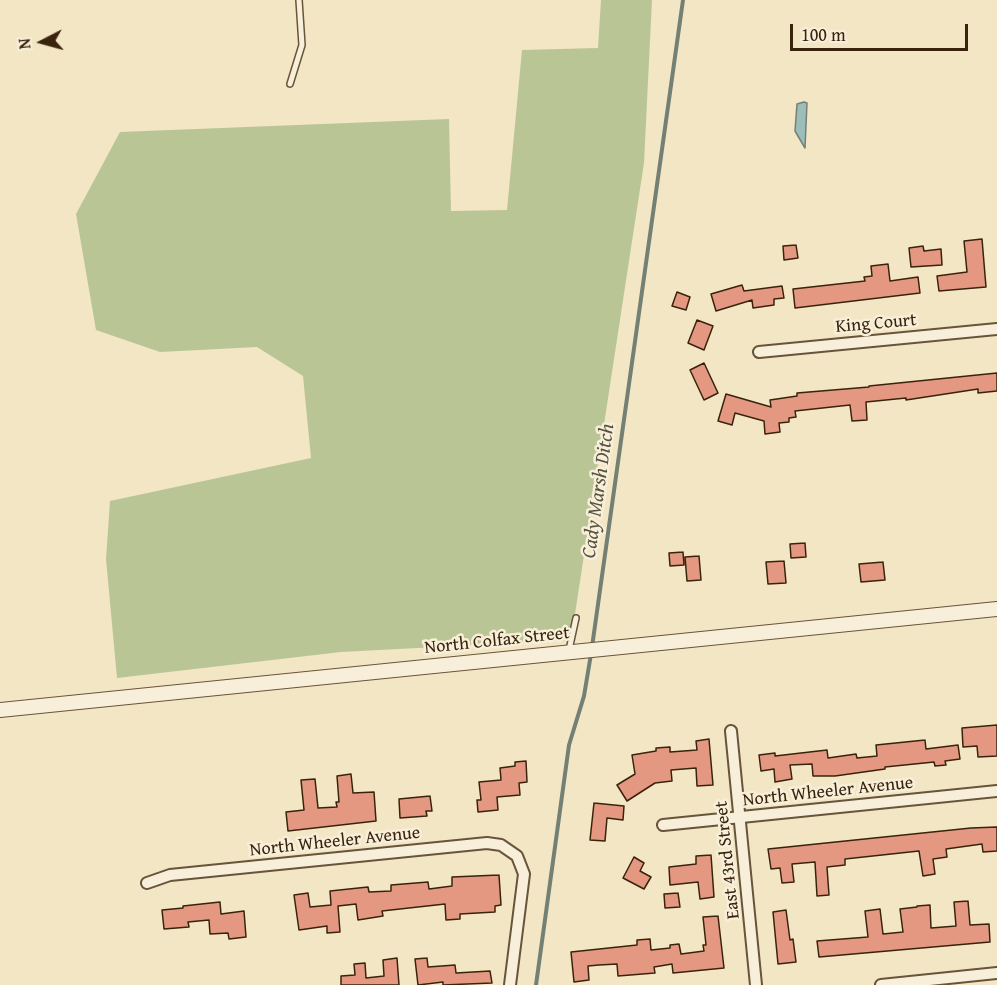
<!DOCTYPE html>
<style>
body{margin:0}
#map{position:relative;width:997px;height:985px;overflow:hidden;background:#f3e6c4;font-family:"Gentium Book Plus",serif}
canvas{display:block}
.north{position:absolute;left:12px;top:12px;width:60px;height:60px;-webkit-text-stroke:4px #f7efd9;paint-order:stroke;rotate:264deg;font-size:16px;font-weight:700;line-height:24px;text-align:center;color:#39230c}
.north::after{content:'';display:block;margin:auto;width:21px;height:27px;background:#39230c;clip-path:polygon(50% 0,100% 100%,50% 72%,0 100%)}
.scale{position:absolute;left:790px;top:24px;width:178px;height:27px;box-sizing:border-box;border:3px solid #39230c;border-top:0;padding-left:8px;font-size:18px;line-height:21px;white-space:nowrap;color:#39230c;-webkit-text-stroke:4px #f7efd9;paint-order:stroke}
</style>
<div id="map">
<canvas width="997" height="985"></canvas>
<div class="north">N</div>
<div class="scale">100 m</div>
</div>
<script>
const ctx = document.querySelector('canvas').getContext('2d');
ctx.lineJoin = 'round';
function fillPath(path, color) { ctx.fillStyle = color; ctx.fill(path, 'evenodd'); }
const shape = rows => new Path2D(rows.map(r => 'M' + r).join(''));
function strokePath(path, color, width, dash) { ctx.strokeStyle = color; ctx.lineWidth = width; ctx.lineCap = dash ? 'butt' : 'round'; ctx.setLineDash(dash || []); ctx.stroke(path); }
function write(font, color, halo, rows, align = 'center') {
  ctx.font = font + ' "Gentium Book Plus",serif'; ctx.lineWidth = 5; ctx.setLineDash([]); ctx.textBaseline = 'middle'; ctx.strokeStyle = halo; ctx.fillStyle = color; for (const [text, x, y, turn = 0] of rows) {
    ctx.save(); ctx.translate(x, y); ctx.rotate((+turn || 0) * Math.PI / 180); ctx.textAlign = isNaN(turn) ? turn : align; if (halo) ctx.strokeText(text, 0, 0); ctx.fillText(text, 0, 0); ctx.restore();
  }
}
fillPath(shape([
 [601,0,652,0,644,163,571,640,341,652,117,678,106,559,110,501,311,458,303,376,257,347,160,352,96,330,76,214,120,132,449,119,451,211,507,210,522,50,598,48]
]), '#bac595');
const water = shape([
 [804,102,807,103,805,148,795,131,797,104,804,102]
]);
fillPath(water, '#9cbeb9');
strokePath(water, '#748074', 1.5);
strokePath(shape([
 [592,647,683,0],
 [536,985,569,745,584,696,591,654]
]), '#748074', 4);
const building = shape([
 [982,239,986,287,939,291,937,276,967,272,964,241,982,239],
 [796,245,798,258,784,260,783,246,796,245],
 [923,246,924,251,941,249,942,265,911,267,909,248,923,246],
 [888,264,890,281,918,277,920,293,795,308,793,289,865,281,864,277,872,276,871,266,888,264],
 [742,285,744,291,782,286,784,298,774,299,774,305,753,308,752,300,716,311,711,294,742,285],
 [677,292,690,297,686,310,672,306,677,292],
 [697,320,713,326,704,350,688,343,697,320],
 [704,363,718,393,704,400,690,370,704,363],
 [997,373,997,391,978,393,978,389,906,400,906,398,866,402,867,420,852,421,850,405,795,411,796,417,789,418,789,422,779,423,780,432,765,434,764,421,735,413,732,425,718,421,726,394,771,407,770,400,797,396,797,393,869,387,869,386,997,373],
 [805,543,806,557,791,558,790,544,805,543],
 [683,552,684,565,670,566,669,553,683,552],
 [699,556,701,580,687,581,685,557,699,556],
 [784,561,786,583,768,584,766,562,784,561],
 [883,562,885,580,861,582,859,564,883,562],
 [997,725,997,756,978,757,977,746,963,747,962,728,997,725],
 [709,739,713,785,697,786,696,768,671,770,672,781,655,783,627,801,617,785,635,774,632,755,656,751,656,748,670,747,670,752,697,750,696,741,709,739],
 [925,740,926,749,958,745,960,759,945,761,946,765,935,766,934,762,885,767,885,769,835,776,813,776,812,764,790,765,792,779,775,782,774,769,761,771,759,755,775,753,775,756,827,750,828,758,856,754,857,758,877,756,876,745,925,740],
 [526,761,527,782,519,783,520,795,497,797,498,810,478,812,477,800,481,800,479,782,501,780,500,768,515,766,515,762,526,761],
 [351,774,353,793,374,792,376,821,288,831,286,812,304,810,301,780,315,779,318,808,337,807,336,802,339,802,337,776,351,774],
 [430,796,432,811,426,811,427,816,400,818,399,799,430,796],
 [594,803,624,806,623,820,607,818,605,841,590,840,594,803],
 [997,827,997,851,983,852,982,844,946,849,947,857,933,859,935,874,923,876,919,851,845,859,845,865,827,867,829,895,817,896,815,862,792,864,794,882,782,883,780,868,771,869,768,849,971,828,997,827],
 [711,855,714,897,700,899,698,882,670,885,669,867,696,864,696,856,711,855],
 [634,857,644,863,640,871,651,877,644,889,623,878,634,857],
 [499,875,501,905,495,906,495,912,460,914,460,919,446,920,445,904,382,911,383,916,358,920,356,904,338,906,340,932,327,933,327,926,299,930,294,895,308,893,310,907,331,905,330,891,368,887,369,892,391,891,391,885,428,882,429,889,452,886,452,877,499,875],
 [678,893,680,907,665,908,664,894,678,893],
 [968,901,970,925,989,924,990,942,819,957,817,941,868,937,865,911,880,909,883,934,903,932,900,909,917,907,917,906,930,905,931,928,956,926,954,902,968,901],
 [220,902,221,914,244,911,246,937,229,939,228,933,210,934,209,920,188,922,189,927,164,929,162,910,183,908,183,906,220,902],
 [786,910,790,940,793,939,796,962,778,964,773,912,786,910],
 [718,916,724,968,673,973,672,964,654,967,655,973,618,976,617,964,599,965,588,966,589,980,574,982,571,952,637,945,637,940,650,939,651,950,670,948,670,945,679,944,681,954,704,951,703,945,706,945,703,917,718,916],
 [397,958,399,985,341,985,341,976,355,975,354,964,365,963,366,978,384,976,383,960,397,958],
 [427,958,428,967,455,965,456,973,490,971,492,983,443,985,443,982,418,985,415,959,427,958]
]);
fillPath(building, '#e59881');
strokePath(building, '#39230c', 1.5);
const service = shape([
 [290,84,302,45,299,0],
 [569,650,576,618]
]);
const minor = shape([
 [759,352,997,329],
 [731,731,756,985],
 [663,825,997,791],
 [147,883,170,875,487,843,501,845,517,856,524,874,510,985],
 [881,985,997,973]
]);
const tertiary = shape([
 [0,710,997,609]
]);
strokePath(service, '#68543a', 8);
strokePath(minor, '#68543a', 14);
strokePath(tertiary, '#68543a', 16);
strokePath(service, '#f7efd9', 5);
strokePath(minor, '#f7efd9', 10);
strokePath(tertiary, '#f7efd9', 14);
write('18px', '#39230c', '#f7efd9', [
 ["King Court",876,324,-5],
 ["North Colfax Street",497,641,-6],
 ["North Wheeler Avenue",828,792,-6],
 ["North Wheeler Avenue",335,842,-6],
 ["East 43rd Street",728,860,-96]
]);
write('italic 20px', '#575240', '#f7efd9', [
 ["Cady Marsh Ditch",599,491,-82]
]);
</script>
